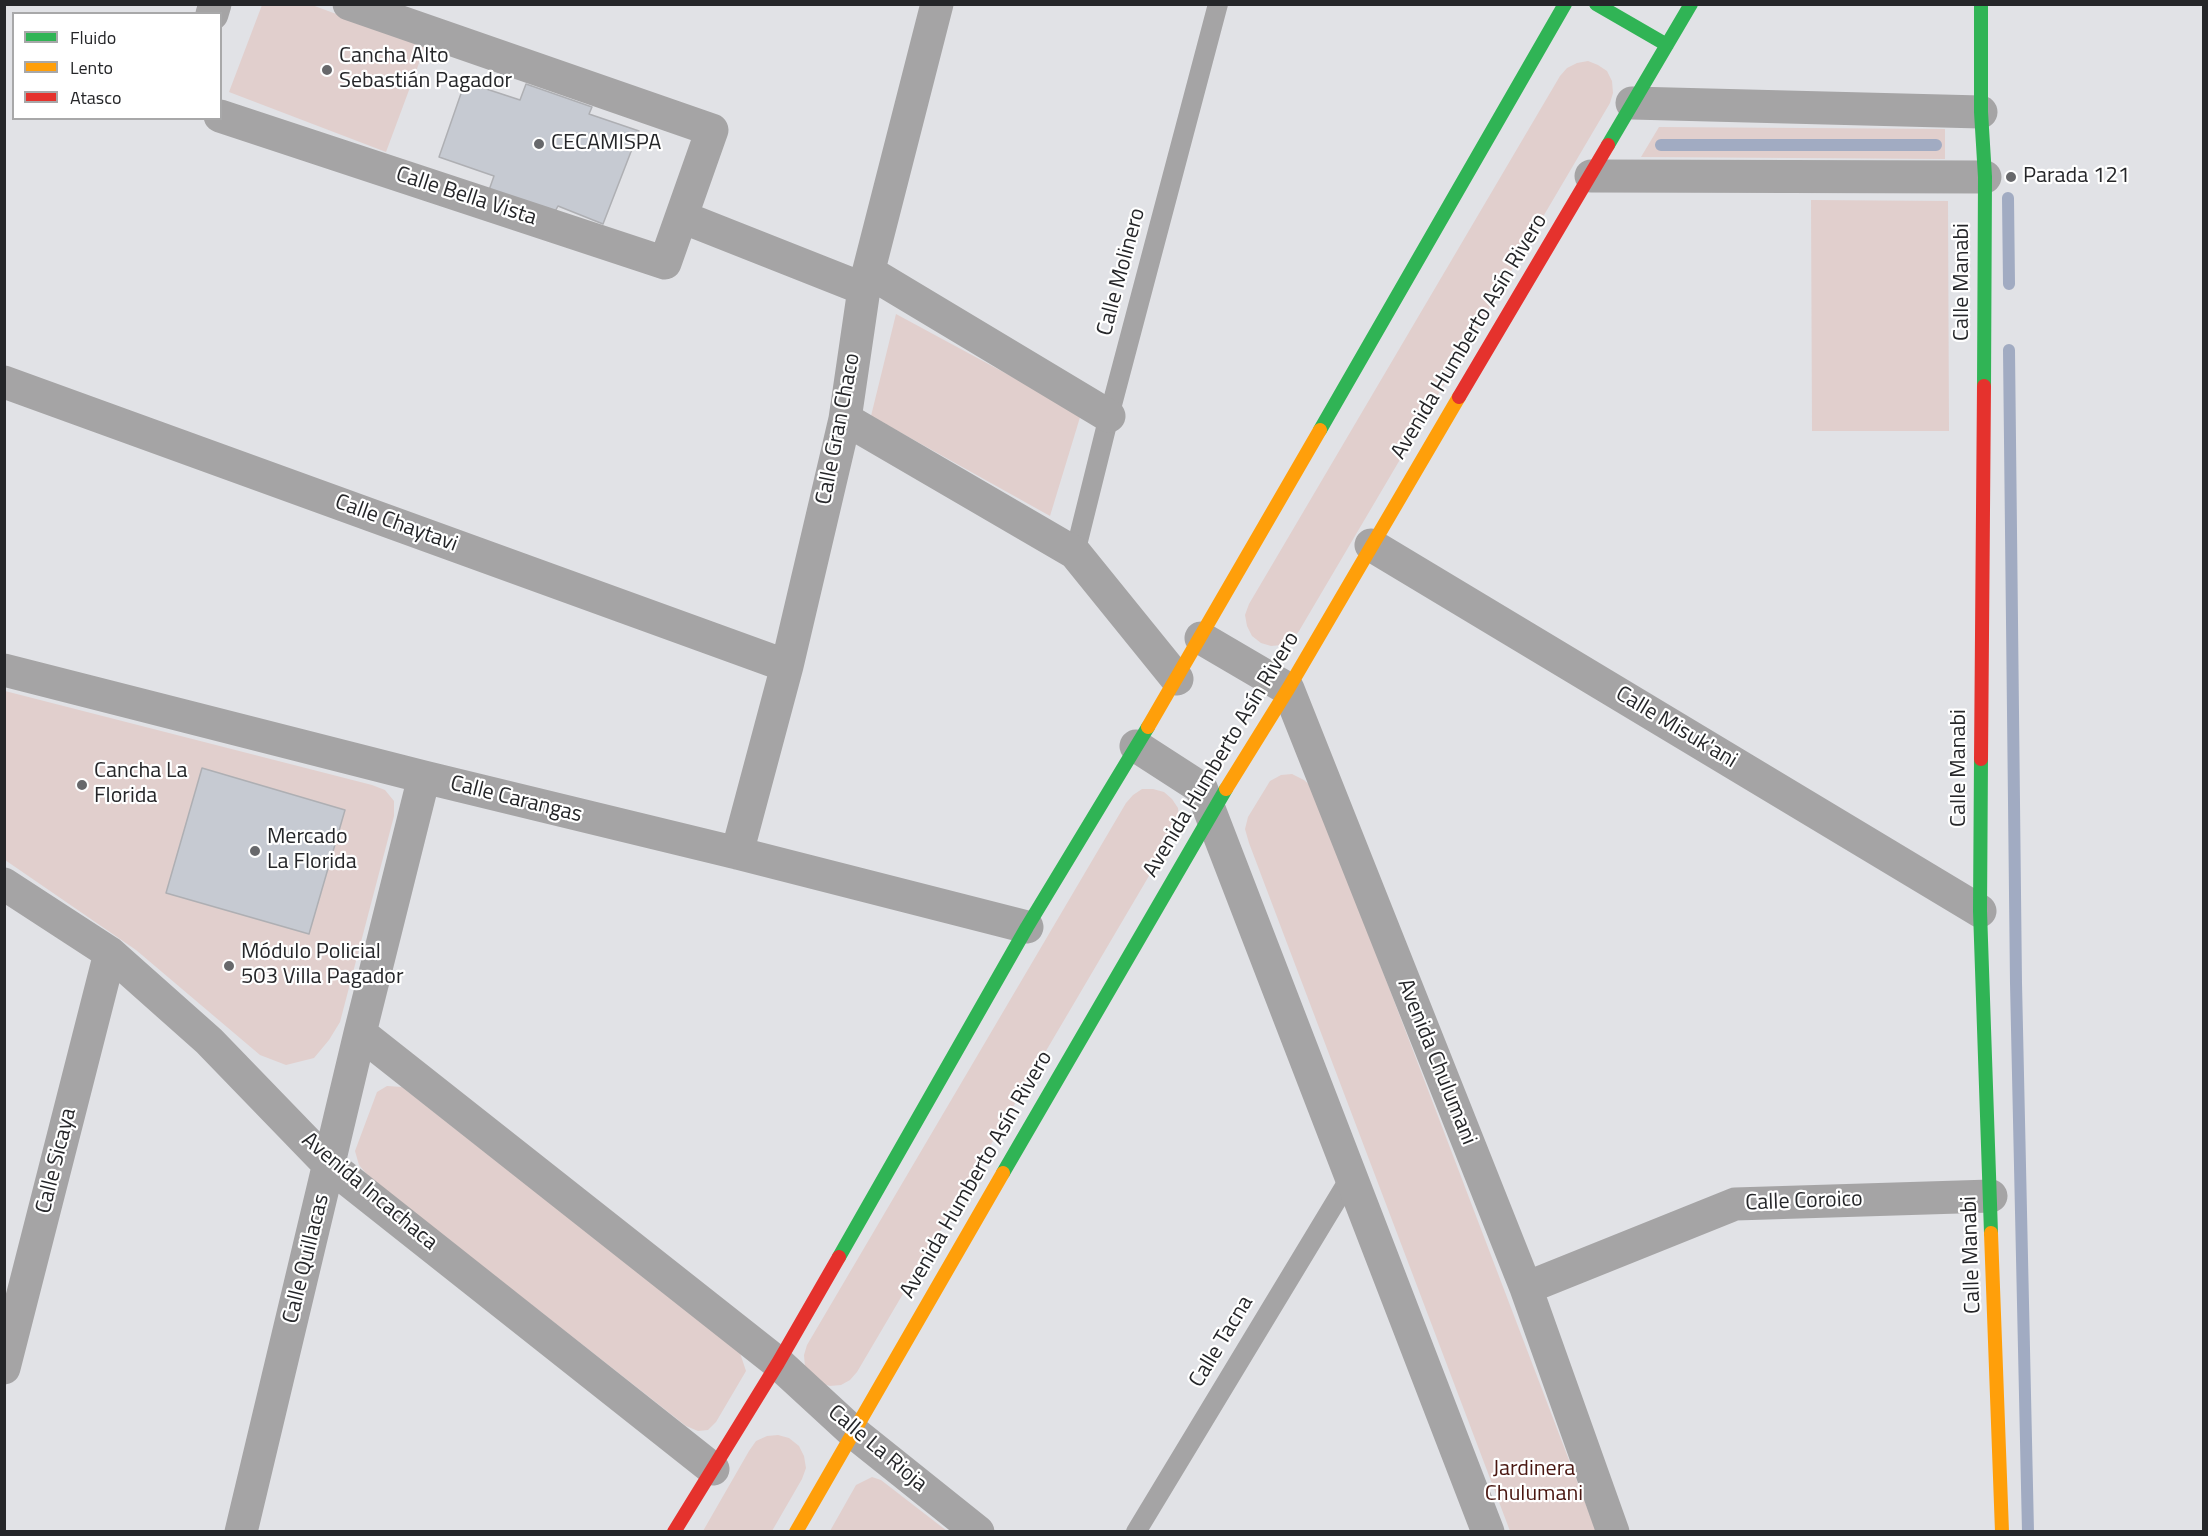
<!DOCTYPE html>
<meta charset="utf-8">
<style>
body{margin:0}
#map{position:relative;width:2208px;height:1536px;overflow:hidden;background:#e1e2e6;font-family:"Titillium Web",sans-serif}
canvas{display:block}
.frame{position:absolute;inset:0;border:6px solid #252629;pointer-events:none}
.legend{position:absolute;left:12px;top:12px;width:210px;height:108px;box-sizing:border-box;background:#fff;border:2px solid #a8a8a9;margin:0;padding:8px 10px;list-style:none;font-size:18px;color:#252629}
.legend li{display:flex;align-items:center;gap:12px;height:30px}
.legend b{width:30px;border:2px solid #a8a8a9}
</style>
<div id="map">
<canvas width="2208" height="1536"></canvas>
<div class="frame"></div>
<ul class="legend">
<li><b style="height:8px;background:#30b455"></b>Fluido</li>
<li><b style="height:8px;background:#ff9f0a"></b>Lento</li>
<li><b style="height:8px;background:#e5322d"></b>Atasco</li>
</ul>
</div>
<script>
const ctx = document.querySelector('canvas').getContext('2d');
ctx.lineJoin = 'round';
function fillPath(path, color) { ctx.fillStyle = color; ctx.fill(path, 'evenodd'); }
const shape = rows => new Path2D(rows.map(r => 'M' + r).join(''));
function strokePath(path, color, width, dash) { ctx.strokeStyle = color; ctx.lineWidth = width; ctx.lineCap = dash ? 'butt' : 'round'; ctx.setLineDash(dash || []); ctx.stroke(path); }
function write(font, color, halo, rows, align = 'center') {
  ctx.font = font + ' "Titillium Web",sans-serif'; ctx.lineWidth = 4.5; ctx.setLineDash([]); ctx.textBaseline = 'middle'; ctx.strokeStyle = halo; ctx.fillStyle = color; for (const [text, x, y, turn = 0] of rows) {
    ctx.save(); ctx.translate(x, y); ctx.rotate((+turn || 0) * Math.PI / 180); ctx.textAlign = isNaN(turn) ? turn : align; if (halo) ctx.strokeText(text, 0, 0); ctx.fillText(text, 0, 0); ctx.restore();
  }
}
fillPath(shape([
 [262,5,312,5,425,47,386,152,229,92],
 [1588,61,1598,65,1607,71,1612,81,1613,93,1610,103,1299,631,1292,640,1282,645,1271,646,1261,643,1252,636,1247,626,1245,615,1249,604,1560,76,1567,68,1577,63],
 [1659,127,1945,129,1945,159,1641,157],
 [1811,200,1948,201,1949,431,1812,431],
 [896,314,1081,414,1050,516,871,416],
 [5,691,372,785,385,790,394,801,394,816,340,1022,329,1040,314,1058,286,1065,260,1055,136,950,5,860],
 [1292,774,1304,780,1313,788,1596,1531,1510,1531,1249,843,1245,829,1248,817,1270,781,1281,775],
 [1142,789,1153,789,1164,792,1172,799,1178,808,1179,819,1176,830,857,1372,850,1380,841,1385,830,1386,820,1383,805,1367,804,1355,807,1345,1126,803,1133,795],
 [387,1086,402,1087,733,1346,740,1353,746,1371,716,1422,708,1430,698,1431,686,1426,369,1177,359,1165,355,1151,377,1092],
 [778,1435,789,1438,799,1446,804,1456,806,1468,802,1479,772,1531,703,1531,749,1451,756,1441,767,1436],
 [872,1477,881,1480,947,1531,830,1531,856,1485]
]), '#e1cfcd');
strokePath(shape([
 [1661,145,1936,145],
 [2008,198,2009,284],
 [2009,350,2016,983,2028,1532]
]), '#a1abc2', 12);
const building = shape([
 [465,82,520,100,526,84,592,107,589,114,639,131,603,224,558,206,552,217,488,193,494,176,439,157,465,82],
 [202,768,345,810,309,934,166,893,202,768]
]);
fillPath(building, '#c6cad2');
strokePath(building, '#aeafb3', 1.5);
strokePath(shape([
 [1075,553,1109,416,1218,4],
 [1136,1532,1350,1178]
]), '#a5a4a5', 20);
strokePath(shape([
 [212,14,215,4],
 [1632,103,1981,112],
 [220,116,665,263,712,130,349,4],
 [1591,176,1985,177],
 [682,217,864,289],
 [869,272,1109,416],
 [4,382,787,666],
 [845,419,1075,553,1177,679],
 [1371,545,1980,911],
 [1201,638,1288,689,1526,1288,1613,1532],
 [4,670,424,777,737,853,1027,927],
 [1136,746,1201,788,1488,1532],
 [737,853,787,666,845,419,864,289,937,4],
 [4,884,110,953,209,1041,329,1165,713,1469],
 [360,1033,778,1363,853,1432,978,1532],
 [1526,1288,1735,1204,1991,1196],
 [4,1368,110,953],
 [241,1532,360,1033,424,777]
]), '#a5a4a5', 33);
strokePath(shape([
 [1596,4,1667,45],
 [1981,4,1981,112,1985,177,1984,386],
 [1608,145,1691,4],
 [1320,430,1565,4],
 [1981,759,1980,911,1991,1233],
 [1003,1173,1226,789],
 [839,1257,1027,927,1148,727]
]), '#30b455', 14);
strokePath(shape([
 [1148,727,1320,430],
 [1226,789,1288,689,1459,397],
 [1991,1233,2002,1532],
 [796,1532,1003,1173]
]), '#ff9f0a', 14);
strokePath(shape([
 [1459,397,1608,145],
 [1981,759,1984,386],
 [674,1532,778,1363,839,1257]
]), '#e5322d', 14);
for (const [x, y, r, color] of [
 [327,70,6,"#67686b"],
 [539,144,6,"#67686b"],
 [2011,177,6,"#67686b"],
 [82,785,6,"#67686b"],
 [255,851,6,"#67686b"],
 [229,966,6,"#67686b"]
]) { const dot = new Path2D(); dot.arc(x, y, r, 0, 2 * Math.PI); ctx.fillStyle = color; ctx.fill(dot); strokePath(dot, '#fff', 2); }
write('22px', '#252629', '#fff', [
 ["Cancha Alto",339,57],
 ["Sebastián Pagador",339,82],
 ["CECAMISPA",551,144],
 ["Parada 121",2023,177],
 ["Cancha La",94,772],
 ["Florida",94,797],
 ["Mercado",267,838],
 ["La Florida",267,863],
 ["Módulo Policial",241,953],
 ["503 Villa Pagador",241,978]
], 'left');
write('22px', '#252629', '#fff', [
 ["Calle Bella Vista",466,197,18],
 ["Calle Molinero",1122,272,-75],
 ["Calle Manabi",1963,282,-90],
 ["Avenida Humberto Asín Rivero",1470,337,-59],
 ["Calle Gran Chaco",839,429,-79],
 ["Calle Chaytavi",396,524,20],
 ["Calle Misuk'ani",1676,728,31],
 ["Avenida Humberto Asín Rivero",1222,755,-59],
 ["Calle Manabi",1960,768,-90],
 ["Calle Carangas",516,800,14],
 ["Avenida Chulumani",1436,1062,68],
 ["Calle Sicaya",57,1161,-76],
 ["Avenida Humberto Asín Rivero",977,1175,-60],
 ["Avenida Incachaca",369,1192,40],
 ["Calle Coroico",1804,1202,-2],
 ["Calle Manabi",1972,1255,-92],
 ["Calle Quillacas",307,1259,-76],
 ["Calle Tacna",1222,1342,-59],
 ["Calle La Rioja",877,1449,40]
]);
write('22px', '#4a1711', '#fff', [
 ["Jardinera",1534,1470],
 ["Chulumani",1534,1495]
]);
</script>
